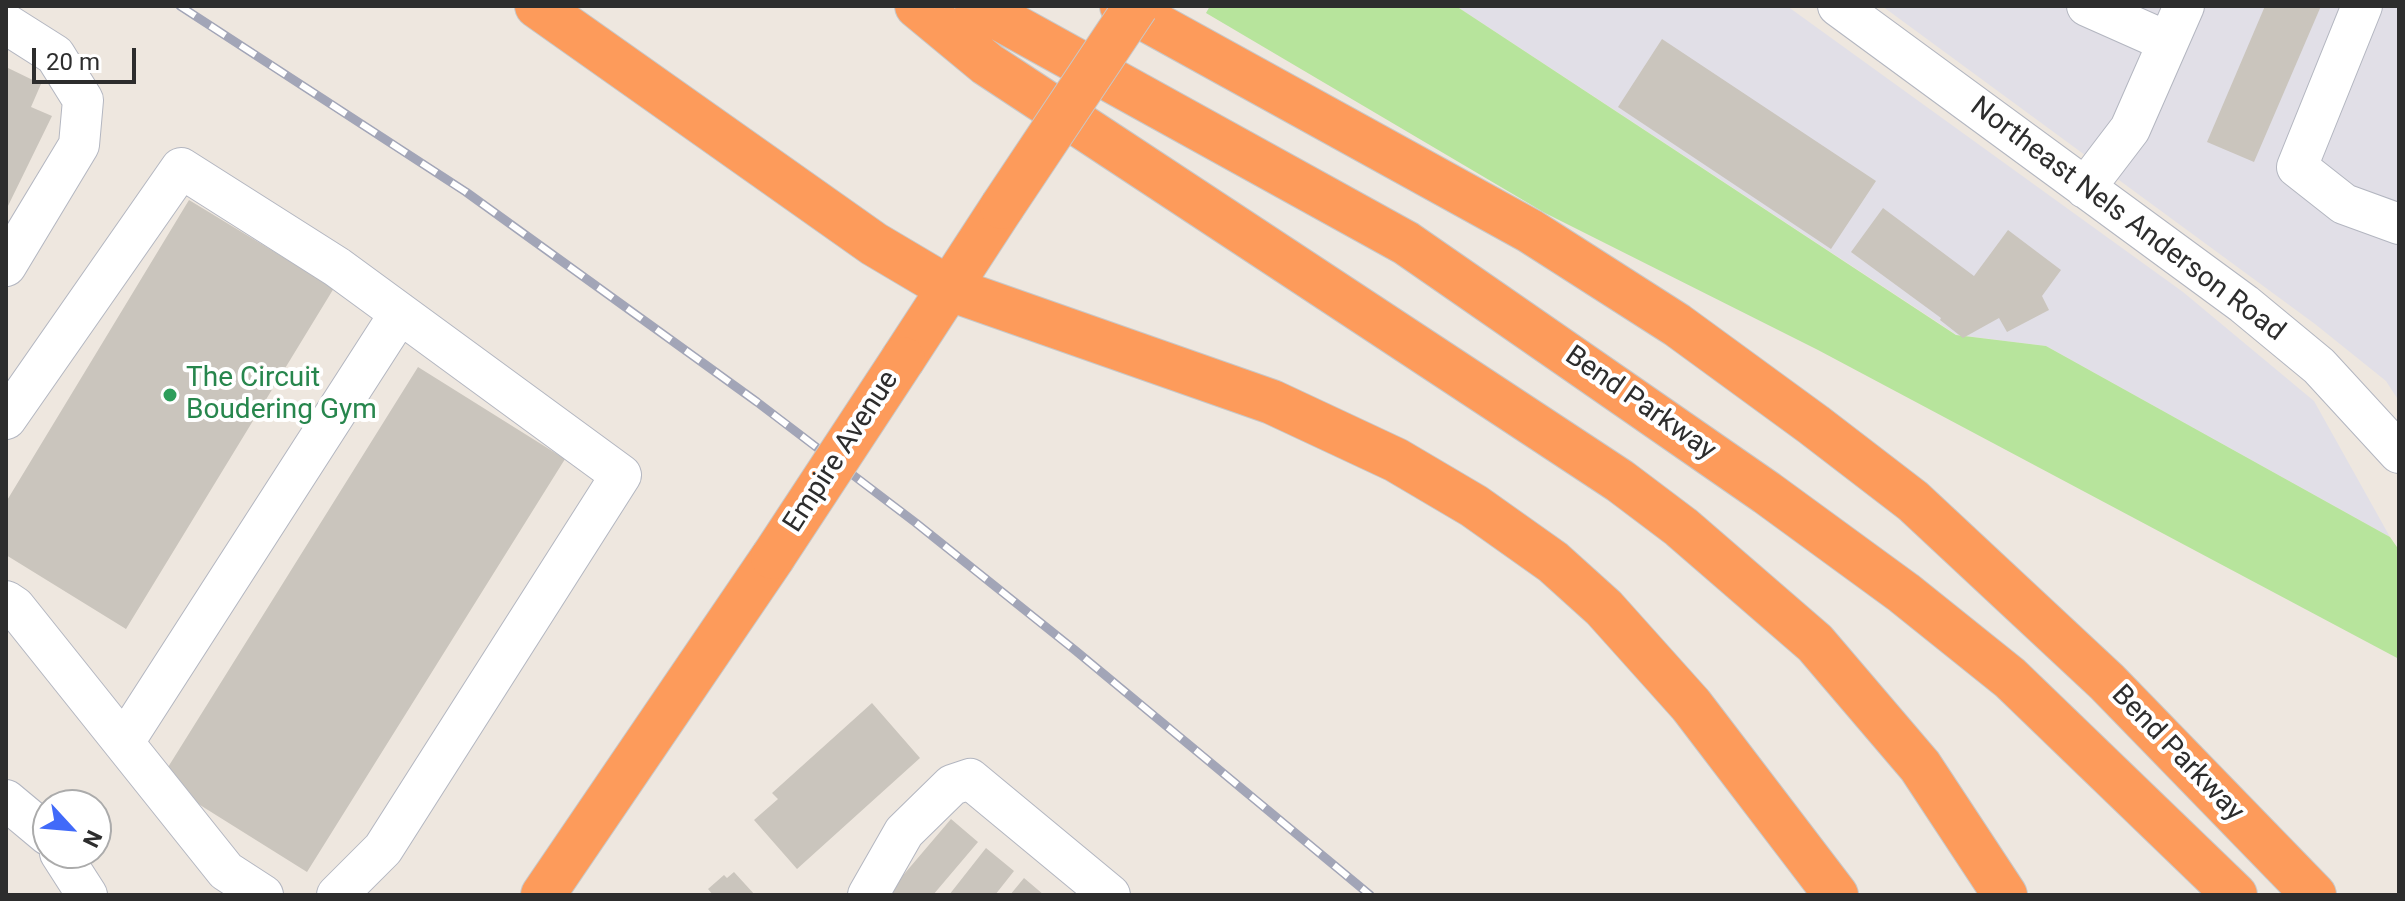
<!DOCTYPE html>
<style>
body{margin:0}
#map{position:relative;width:2405px;height:901px;overflow:hidden;background:#eee7df;font-family:Roboto,sans-serif}
canvas{display:block}
.frame{position:absolute;inset:0;border:8px solid #2d2d2d;pointer-events:none}
.north{position:absolute;left:32px;top:789px;width:80px;height:80px;box-sizing:border-box;background:#fff;border:2px solid #ababab;border-radius:50%;rotate:116deg;font-size:22px;font-weight:700;line-height:32px;text-align:center;color:#2d2d2d}
.north::after{content:'';display:block;margin:auto;width:28px;height:36px;background:#416af9;clip-path:polygon(50% 0,100% 100%,50% 72%,0 100%)}
.scale{position:absolute;left:32px;top:48px;width:104px;height:36px;box-sizing:border-box;border:4px solid #2d2d2d;border-top:0;padding-left:10px;font-size:24px;line-height:28px;white-space:nowrap;color:#2d2d2d;-webkit-text-stroke:6px #fff;paint-order:stroke}
</style>
<div id="map">
<canvas width="2405" height="901"></canvas>
<div class="frame"></div>
<div class="north">N</div>
<div class="scale">20 m</div>
</div>
<script>
const ctx = document.querySelector('canvas').getContext('2d');
ctx.lineJoin = 'round';
function fillPath(path, color) { ctx.fillStyle = color; ctx.fill(path, 'evenodd'); }
const shape = rows => new Path2D(rows.map(r => 'M' + r).join(''));
function strokePath(path, color, width, dash) { ctx.strokeStyle = color; ctx.lineWidth = width; ctx.lineCap = dash ? 'butt' : 'round'; ctx.setLineDash(dash || []); ctx.stroke(path); }
function write(font, color, halo, rows, align = 'center') {
  ctx.font = font + ' Roboto,sans-serif'; ctx.lineWidth = 8; ctx.setLineDash([]); ctx.textBaseline = 'middle'; ctx.strokeStyle = halo; ctx.fillStyle = color; for (const [text, x, y, turn = 0] of rows) {
    ctx.save(); ctx.translate(x, y); ctx.rotate((+turn || 0) * Math.PI / 180); ctx.textAlign = isNaN(turn) ? turn : align; if (halo) ctx.strokeText(text, 0, 0); ctx.fillText(text, 0, 0); ctx.restore();
  }
}
fillPath(shape([
 [1456,6,1787,6,2183,292,2314,401,2390,537,2046,346,1957,335],
 [1882,6,2399,6,2399,401,2386,381,2315,324]
]), '#e1dfe7');
fillPath(shape([
 [1210,6,1456,6,1956,335,2046,346,2390,537,2399,550,2399,659,1818,350,1545,213,1206,13]
]), '#b7e49c');
fillPath(shape([
 [2265,6,2321,6,2254,162,2207,142],
 [1662,39,1876,181,1831,249,1618,107],
 [6,67,41,84,31,107,52,116,6,210],
 [189,200,334,288,126,629,6,555,6,502],
 [1883,208,1974,276,2008,230,2061,270,2042,296,2049,310,2007,332,1999,318,1963,338,1940,320,1941,318,1851,252],
 [418,367,565,459,307,872,160,780],
 [872,703,920,758,797,869,754,820,778,799,772,793],
 [951,819,978,842,933,895,890,895,888,893],
 [986,848,1014,871,995,895,949,895],
 [734,872,755,895,713,895,708,889,724,875,727,878],
 [1024,878,1044,895,1010,895]
]), '#cac5bd');
const minor = shape([
 [1838,6,2244,304,2319,366,2399,453],
 [2087,6,2168,42],
 [2362,6,2297,167,2344,204,2399,224],
 [6,24,55,55,83,100,79,145,6,266],
 [2085,188,2130,129,2184,6],
 [6,419,181,168,337,267,621,475,383,849,337,895],
 [6,601,15,607,226,871,263,895],
 [124,742,400,313],
 [6,800,48,835],
 [60,853,87,895],
 [868,895,904,832,952,785,970,779,1110,895]
]);
const highway = shape([
 [537,6,874,244,950,289,1272,402,1396,460,1474,506,1553,562,1604,608,1691,705,1836,895],
 [917,6,987,64,1620,481,1681,527,1815,643,1920,766,2005,895],
 [977,6,1406,243,1767,493,1904,593,2010,678,2235,895],
 [1122,6,1530,231,1677,325,1814,425,1913,501,2107,682,2314,895],
 [903,359,1002,207],
 [543,895,773,557]
]);
strokePath(minor, '#b3b6c0', 42);
strokePath(highway, '#c8c8c8', 46);
strokePath(minor, '#fff', 40);
strokePath(highway, '#fd9b5b', 44);
const rail = shape([
 [180,6,466,192,757,402,916,523,1076,651,1370,895]
]);
strokePath(rail, '#a2a5b7', 9);
strokePath(rail, '#fff', 6, [18]);
const highwayBridge = shape([
 [1002,207,1136,6],
 [773,557,903,359]
]);
strokePath(highwayBridge, '#c8c8c8', 46, []);
strokePath(highwayBridge, '#fd9b5b', 44);
for (const [x, y, r, color] of [
 [170,395,8,"#2e9e5b"]
]) { const dot = new Path2D(); dot.arc(x, y, r, 0, 2 * Math.PI); ctx.fillStyle = color; ctx.fill(dot); strokePath(dot, '#fff', 3); }
write('28px', '#2d2d2d', '#fff', [
 ["Northeast Nels Anderson Road",2127,220,37],
 ["Bend Parkway",1640,404,35],
 ["Empire Avenue",842,452,-57],
 ["Bend Parkway",2177,754,46]
]);
write('28px', '#27864d', '#fff', [
 ["The Circuit",186,379],
 ["Boudering Gym",186,411]
], 'left');
</script>
